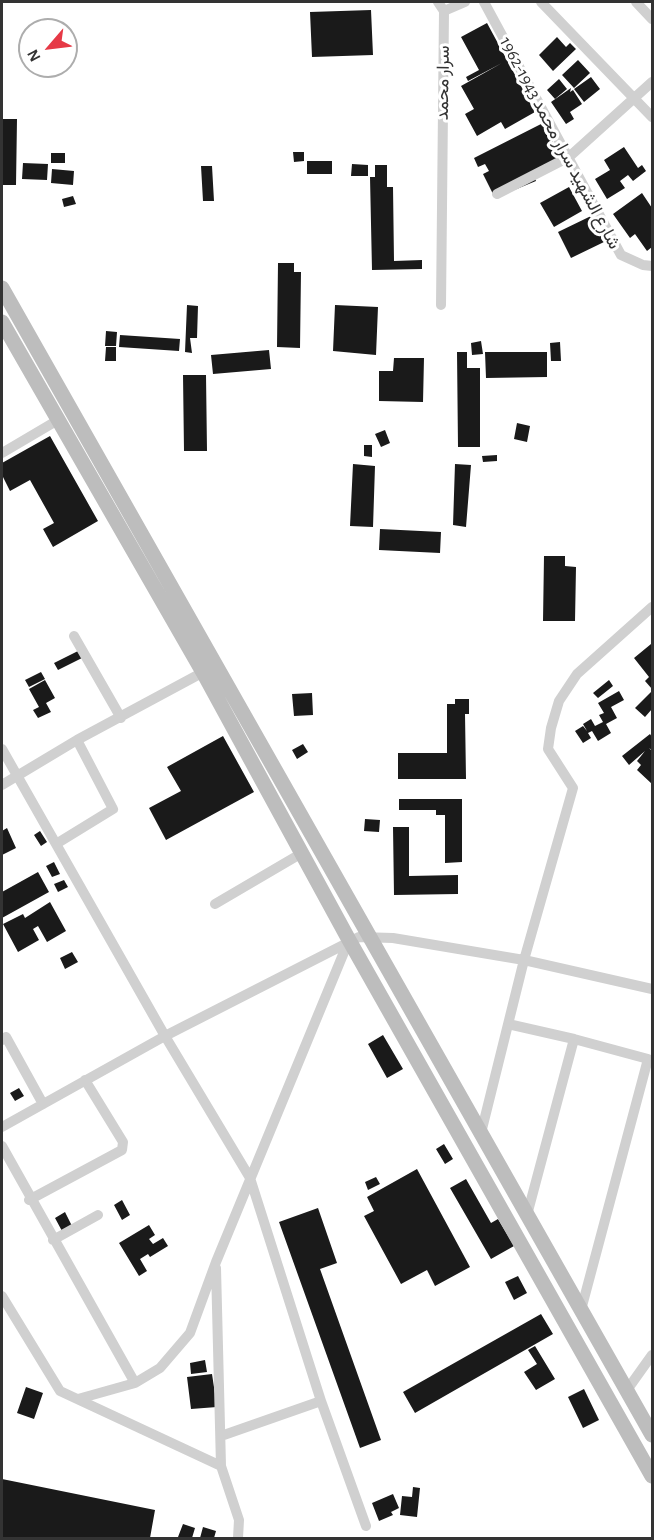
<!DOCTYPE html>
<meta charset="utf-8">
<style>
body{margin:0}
#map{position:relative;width:654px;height:1540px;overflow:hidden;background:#fff;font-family:"Alegreya Sans",sans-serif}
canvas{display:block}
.frame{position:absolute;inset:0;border:3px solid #333;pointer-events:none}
.north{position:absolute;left:18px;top:18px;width:60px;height:60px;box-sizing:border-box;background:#fff;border:2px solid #adadad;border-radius:50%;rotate:242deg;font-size:16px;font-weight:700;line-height:24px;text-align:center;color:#333}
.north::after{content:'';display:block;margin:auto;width:21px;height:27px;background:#e63946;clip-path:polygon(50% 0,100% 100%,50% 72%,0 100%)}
</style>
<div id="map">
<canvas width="654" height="1540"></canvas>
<div class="frame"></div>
<div class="north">N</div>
</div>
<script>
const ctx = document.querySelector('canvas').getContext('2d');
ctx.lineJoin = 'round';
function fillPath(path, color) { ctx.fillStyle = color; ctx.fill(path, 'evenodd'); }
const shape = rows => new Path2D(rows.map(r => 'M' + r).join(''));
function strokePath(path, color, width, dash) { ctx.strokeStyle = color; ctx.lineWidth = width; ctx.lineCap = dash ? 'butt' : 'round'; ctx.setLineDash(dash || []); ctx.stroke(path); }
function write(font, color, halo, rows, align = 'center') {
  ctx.font = font + ' "Alegreya Sans",Vazirmatn,sans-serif'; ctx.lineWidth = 6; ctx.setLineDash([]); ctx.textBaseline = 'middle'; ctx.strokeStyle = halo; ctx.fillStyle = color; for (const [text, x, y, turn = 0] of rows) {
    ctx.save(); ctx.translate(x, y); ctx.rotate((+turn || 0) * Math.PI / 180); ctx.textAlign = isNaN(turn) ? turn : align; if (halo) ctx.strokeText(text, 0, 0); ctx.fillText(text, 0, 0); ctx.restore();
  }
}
fillPath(shape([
 [371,10,373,55,312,57,310,12],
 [487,23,535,112,505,129,501,122,477,136,465,114,474,109,461,86,502,63,468,81,466,77,479,70,461,37],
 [557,37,566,47,570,43,576,49,553,71,539,55],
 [578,60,590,73,574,88,562,75],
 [591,77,600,89,584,102,574,89],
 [559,79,567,89,555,99,547,90],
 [571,88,570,92,573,90,582,104,570,112,574,119,566,124,551,102],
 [2,119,17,119,16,185,2,185],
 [543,123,561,158,533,173,536,181,495,198,483,174,489,171,485,164,478,167,474,158],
 [624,147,638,168,642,165,646,171,633,181,628,175,620,181,625,188,607,199,595,179,610,170,604,160],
 [293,152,304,152,304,161,294,162],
 [51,153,65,153,65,163,51,163],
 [307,161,332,161,332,174,307,174],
 [23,163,48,164,47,180,22,179],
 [352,164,368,165,368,176,351,176],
 [375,165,387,165,387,187,393,187,394,261,422,260,422,269,372,270,370,177,375,177],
 [201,166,212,166,214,201,203,201],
 [52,169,74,171,73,185,51,183],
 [569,187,582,211,554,227,540,203],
 [642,193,652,208,652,247,647,251,635,234,630,238,613,214],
 [73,196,76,204,64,207,62,199],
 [591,216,604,242,571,258,558,232],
 [278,263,294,263,294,272,301,272,300,348,277,347],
 [187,305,198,306,197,338,190,338,192,353,185,352],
 [335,305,378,307,376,355,333,351],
 [106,331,117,332,116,346,105,346],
 [120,335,180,339,179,351,119,347],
 [481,341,483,354,472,355,471,343],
 [560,342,561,361,551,361,550,343],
 [106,347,116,347,116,361,105,361],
 [269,350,271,369,213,374,211,355],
 [457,352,467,352,467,368,480,368,480,447,458,447],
 [485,352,547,352,547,377,486,378],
 [394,358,424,358,423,402,379,401,379,371,393,371],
 [183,375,206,375,207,451,184,451],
 [517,423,530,426,527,442,514,439],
 [385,430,390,443,381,447,375,434],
 [50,436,98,521,53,547,43,529,54,523,30,480,10,491,2,475,2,463],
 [364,445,372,445,372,457,364,456],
 [497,455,497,461,483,462,482,456],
 [353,464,375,466,373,527,350,526],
 [455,464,471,465,466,527,453,525],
 [380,529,441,532,440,553,379,550],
 [544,556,565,556,565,566,576,567,575,621,543,621],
 [651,644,652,645,652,689,645,681,649,677,634,658],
 [78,651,82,658,58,670,54,663],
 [41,672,45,679,29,687,25,680],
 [45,680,55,698,46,703,51,712,38,718,33,710,39,707,29,689],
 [609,680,613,686,598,698,593,693],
 [619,691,624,700,611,707,617,718,606,724,611,733,598,741,592,731,588,733,591,738,583,743,575,731,583,726,587,731,583,724,591,719,595,726,603,722,599,715,604,713,598,703],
 [652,691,652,709,645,717,635,708],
 [312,693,313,715,294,716,292,694],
 [455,699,469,699,469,714,465,714,466,779,398,779,398,753,447,753,447,704,455,704],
 [650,734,652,737,652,750,649,748,652,751,652,784,637,770,641,765,637,761,645,751,629,765,622,756],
 [223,736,254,792,166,840,149,808,181,791,167,767],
 [303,744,308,752,297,759,292,750],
 [399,799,462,799,462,862,445,863,445,815,436,815,436,810,399,810],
 [365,819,380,820,379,832,364,831],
 [393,827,409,827,409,876,458,875,458,894,394,895],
 [7,828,16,848,2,855,2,831],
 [40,831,47,842,41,846,34,835],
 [54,862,60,874,52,877,46,866],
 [38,872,49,892,2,918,2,892],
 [64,880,68,887,58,892,54,884],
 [50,902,66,931,47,942,38,926,33,929,39,940,18,952,3,924,23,914,25,918],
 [72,952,78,962,65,969,60,958],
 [383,1035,403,1069,387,1078,368,1044],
 [19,1088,24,1096,15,1101,10,1093],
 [444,1144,453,1159,445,1164,436,1149],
 [417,1169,470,1267,435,1286,427,1270,401,1284,364,1216,374,1211,367,1197],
 [376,1177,380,1184,368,1190,365,1182],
 [466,1179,491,1223,498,1219,514,1246,491,1259,450,1188],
 [122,1200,130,1215,122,1220,114,1205],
 [318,1208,337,1263,320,1269,381,1440,360,1448,279,1222],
 [65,1212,72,1226,62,1231,55,1218],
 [149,1225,155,1235,149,1239,153,1244,163,1238,168,1246,150,1257,148,1254,140,1259,147,1271,139,1276,119,1243],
 [518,1276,527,1293,514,1300,505,1282],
 [541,1314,553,1334,415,1413,403,1392],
 [535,1346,555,1379,536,1390,524,1372,537,1364,528,1350],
 [205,1360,207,1372,191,1374,190,1363],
 [212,1374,217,1407,191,1409,187,1377],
 [26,1387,43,1393,34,1419,17,1413],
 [584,1389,599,1420,583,1428,568,1397],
 [2,1479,155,1510,150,1538,2,1538],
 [413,1487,420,1488,417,1517,400,1515,402,1496,412,1497],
 [393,1494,399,1508,391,1512,393,1515,379,1521,372,1503],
 [183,1524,195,1528,192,1538,178,1537],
 [203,1527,216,1531,214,1538,200,1538]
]), '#1a1a1a');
strokePath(shape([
 [438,2,444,11,441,305],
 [484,2,621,255,643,265,652,266],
 [541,2,652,117],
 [636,2,652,19],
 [444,11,465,2],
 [497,194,569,157,652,82],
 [2,453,58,420],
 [74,636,121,718],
 [2,749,165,1036,250,1178,321,1401,366,1526],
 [2,785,77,740,209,669],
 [56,844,113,809,77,740],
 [215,904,302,853],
 [508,1024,574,1039],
 [2,1040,6,1037,43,1104],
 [2,1127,165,1036,359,937,393,938,524,960,652,989],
 [481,1133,524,960,573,788,548,749,551,728,559,701,577,674,652,607],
 [2,1146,135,1383],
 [29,1200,122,1150,123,1142,85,1080],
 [527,1215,574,1039,648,1059,581,1310],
 [53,1240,98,1215],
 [216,1268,221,1466,239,1520,238,1538],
 [2,1296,60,1391,221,1466],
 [627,1390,652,1355],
 [78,1399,135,1383,160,1368,190,1333,216,1262,349,940],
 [221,1436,321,1401]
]), '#d0d0d0', 10);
strokePath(shape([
 [2,288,652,1435],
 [2,322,204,674,349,940,652,1476]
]), '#bdbdbd', 15);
write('18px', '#333', '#fff', [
 ["سرار محمد",443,83,-89],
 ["شارع الشهيد سرار محمد 1943-1962",560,143,62]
]);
</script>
